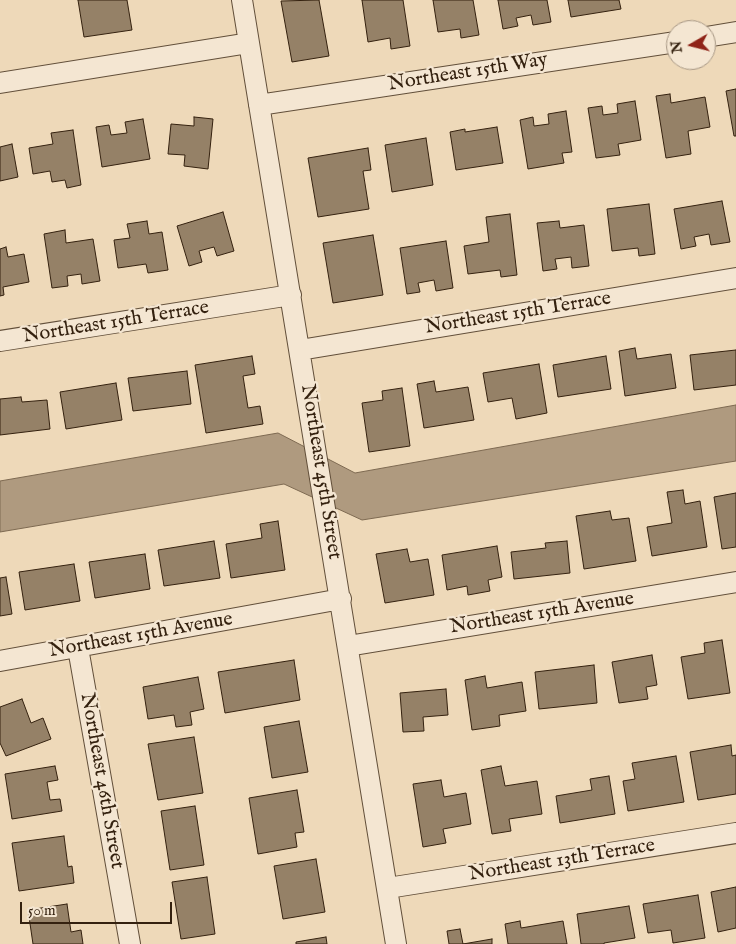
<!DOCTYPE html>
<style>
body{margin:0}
#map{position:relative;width:736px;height:944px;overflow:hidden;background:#eed9b9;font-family:"IM FELL English",serif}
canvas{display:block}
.north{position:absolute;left:666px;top:20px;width:50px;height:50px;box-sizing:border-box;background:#f4e6d2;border:1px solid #a79784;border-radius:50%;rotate:262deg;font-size:14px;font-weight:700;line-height:20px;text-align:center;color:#34210f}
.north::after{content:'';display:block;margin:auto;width:18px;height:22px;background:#8f2418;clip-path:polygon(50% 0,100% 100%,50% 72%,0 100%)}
.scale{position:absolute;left:20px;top:902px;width:152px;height:22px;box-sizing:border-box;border:2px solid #34210f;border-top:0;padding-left:6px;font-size:15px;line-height:18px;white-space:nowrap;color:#34210f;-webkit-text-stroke:4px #f4e6d2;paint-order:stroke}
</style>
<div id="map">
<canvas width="736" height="944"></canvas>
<div class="north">N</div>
<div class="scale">50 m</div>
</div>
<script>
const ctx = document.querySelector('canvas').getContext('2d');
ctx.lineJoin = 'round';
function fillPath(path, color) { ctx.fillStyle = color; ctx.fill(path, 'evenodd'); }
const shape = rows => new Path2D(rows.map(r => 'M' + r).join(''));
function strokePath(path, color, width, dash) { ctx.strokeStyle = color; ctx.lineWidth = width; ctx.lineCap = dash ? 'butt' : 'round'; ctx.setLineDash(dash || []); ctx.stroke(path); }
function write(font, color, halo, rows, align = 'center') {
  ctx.font = font + ' "IM FELL English",serif'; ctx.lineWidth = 4.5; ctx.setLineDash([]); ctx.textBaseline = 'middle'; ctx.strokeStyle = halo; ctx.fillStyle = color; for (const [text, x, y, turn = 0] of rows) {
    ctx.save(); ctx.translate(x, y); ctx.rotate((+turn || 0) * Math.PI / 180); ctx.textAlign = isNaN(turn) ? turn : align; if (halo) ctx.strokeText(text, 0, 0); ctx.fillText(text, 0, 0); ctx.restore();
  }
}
const water = shape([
 [736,405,736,461,362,520,284,484,0,532,0,481,278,433,355,473,736,405]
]);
fillPath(water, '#af9a7f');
strokePath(water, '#7e6a52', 1);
const building = shape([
 [78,0,127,0,132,30,84,37,78,0],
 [319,0,329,56,292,62,281,1,319,0],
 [362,0,403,0,410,46,391,49,390,38,368,42,362,0],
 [433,0,473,0,479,35,461,38,460,29,438,32,433,0],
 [498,0,547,0,551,22,533,25,531,15,516,18,518,26,503,29,498,0],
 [568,0,619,0,621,9,571,17,568,0],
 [736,89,736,136,734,136,726,91,736,89],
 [670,94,671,103,705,97,710,127,688,131,691,154,666,158,656,96,670,94],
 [635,101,641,140,618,144,620,155,596,158,588,108,602,106,603,115,618,113,617,104,635,101],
 [566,111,572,152,562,153,564,163,528,169,520,120,533,117,534,126,549,124,548,114,566,111],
 [194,117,213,119,208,169,184,166,185,155,168,154,171,124,194,126,194,117],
 [143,119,150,159,102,167,96,127,109,125,111,135,127,133,125,122,143,119],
 [497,127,503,163,456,170,450,132,465,129,465,132,497,127],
 [73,130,81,185,67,188,65,180,52,182,50,171,33,174,29,148,53,144,51,133,73,130],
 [426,138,433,185,392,192,385,145,426,138],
 [12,144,18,177,0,181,0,147,12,144],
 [368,148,371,170,363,171,369,209,318,217,308,158,368,148],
 [722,201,730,242,711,245,709,234,694,237,696,246,681,249,674,209,722,201],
 [649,204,655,254,639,256,638,248,612,251,607,209,649,204],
 [223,212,234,251,217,256,214,247,199,251,202,262,189,266,177,226,223,212],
 [510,214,517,275,501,277,500,270,468,274,464,246,489,242,486,217,510,214],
 [147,221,149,234,162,232,168,270,148,273,146,264,118,268,114,240,130,238,127,224,147,221],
 [559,221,560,228,584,225,589,266,572,268,571,257,555,259,557,269,543,271,537,223,559,221],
 [65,230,66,243,93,239,100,281,82,284,81,274,67,276,68,286,52,288,44,234,65,230],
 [373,235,383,295,333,303,323,243,373,235],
 [446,241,453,288,436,291,434,280,418,283,420,292,407,294,400,248,446,241],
 [6,247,8,257,24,254,29,282,3,287,4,295,0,296,0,249,6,247],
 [635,348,637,359,671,354,676,388,625,396,619,351,635,348],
 [736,350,736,385,694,390,690,355,736,350],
 [252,356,255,374,243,376,248,408,260,406,263,424,206,433,195,365,252,356],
 [606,356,611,389,558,397,553,365,606,356],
 [539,364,547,413,516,419,512,398,488,402,483,373,539,364],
 [187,371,191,404,133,411,128,378,187,371],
 [434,381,436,392,468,387,474,420,424,428,417,384,434,381],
 [116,383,122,420,66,429,60,392,116,383],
 [402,388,410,446,369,452,362,403,383,400,382,391,402,388],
 [21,397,22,402,47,400,50,429,0,435,0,399,21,397],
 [683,490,685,504,700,501,707,547,652,556,647,527,672,523,667,492,683,490],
 [736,493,736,547,722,549,714,497,736,493],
 [610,511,612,520,629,518,636,561,584,569,576,516,610,511],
 [278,521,285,570,231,578,226,544,262,538,260,524,278,521],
 [214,541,220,578,164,586,158,550,214,541],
 [567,541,570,573,514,579,511,552,546,548,545,543,567,541],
 [497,546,502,577,488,580,490,591,468,595,467,586,447,590,442,555,497,546],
 [407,549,410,562,428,559,434,595,385,603,376,554,407,549],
 [145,554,150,589,95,598,89,562,145,554],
 [74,564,80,601,25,610,19,572,74,564],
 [6,577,12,614,0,616,0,578,6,577],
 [722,640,730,693,688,699,681,657,705,653,704,643,722,640],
 [652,655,657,685,646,687,648,699,619,703,612,662,652,655],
 [294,660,300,700,225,713,218,672,294,660],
 [594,665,597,703,539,709,535,672,594,665],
 [485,676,487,688,522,682,526,711,499,715,500,726,472,730,465,680,485,676],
 [198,677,204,709,190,712,192,725,176,727,174,715,148,719,143,687,198,677],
 [446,689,448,715,423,717,424,731,403,732,400,693,446,689],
 [22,699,31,723,43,718,51,739,6,756,0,743,0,707,22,699],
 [299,721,308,772,272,778,264,727,299,721],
 [194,737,203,793,158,800,148,744,194,737],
 [731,745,732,756,736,755,736,794,698,800,690,752,731,745],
 [676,756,684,802,628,811,623,781,635,779,632,763,676,756],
 [55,766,58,780,47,782,50,800,60,799,62,811,12,819,5,774,55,766],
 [501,766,505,786,537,781,542,814,509,819,511,831,492,834,481,770,501,766],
 [609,776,615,814,560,823,556,796,592,790,590,779,609,776],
 [441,780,444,797,466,793,471,824,443,829,446,843,423,847,413,784,441,780],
 [297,790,304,832,295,833,297,847,258,854,249,798,297,790],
 [195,806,204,865,170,870,161,811,195,806],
 [64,836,68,867,72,866,74,883,19,891,12,843,64,836],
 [316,859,325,912,283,919,274,866,316,859],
 [207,877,215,934,181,939,172,882,207,877],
 [736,887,736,928,718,932,711,892,736,887],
 [698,895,705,938,673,943,671,930,648,933,643,904,698,895],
 [67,904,71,932,81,930,83,944,33,944,28,910,67,904],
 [629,906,635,938,604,943,604,944,581,944,577,914,629,906],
 [520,921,521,928,563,921,567,944,508,944,505,924,520,921],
 [460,929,463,944,449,944,447,931,460,929],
 [326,937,327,944,296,944,296,942,326,937],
 [492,939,492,944,463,944,492,939]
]);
fillPath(building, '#958167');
strokePath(building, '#34210f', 1);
const minor = shape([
 [242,0,396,944],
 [706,37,736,32],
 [0,83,249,43],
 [259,105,676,42],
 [0,341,291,295],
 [300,350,736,278],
 [348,646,736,582],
 [78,648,130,944],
 [0,661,341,599],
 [388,888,736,833]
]);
strokePath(minor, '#624f3a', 22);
strokePath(minor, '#f4e6d2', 20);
write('20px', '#34210f', '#f4e6d2', [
 ["Northeast 15th Way",468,73,-9],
 ["Northeast 15th Terrace",518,314,-9],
 ["Northeast 15th Terrace",116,323,-9],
 ["Northeast 45th Street",320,472,81],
 ["Northeast 15th Avenue",542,614,-9],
 ["Northeast 15th Avenue",141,636,-10],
 ["Northeast 46th Street",101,781,80],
 ["Northeast 13th Terrace",562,861,-9]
]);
</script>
